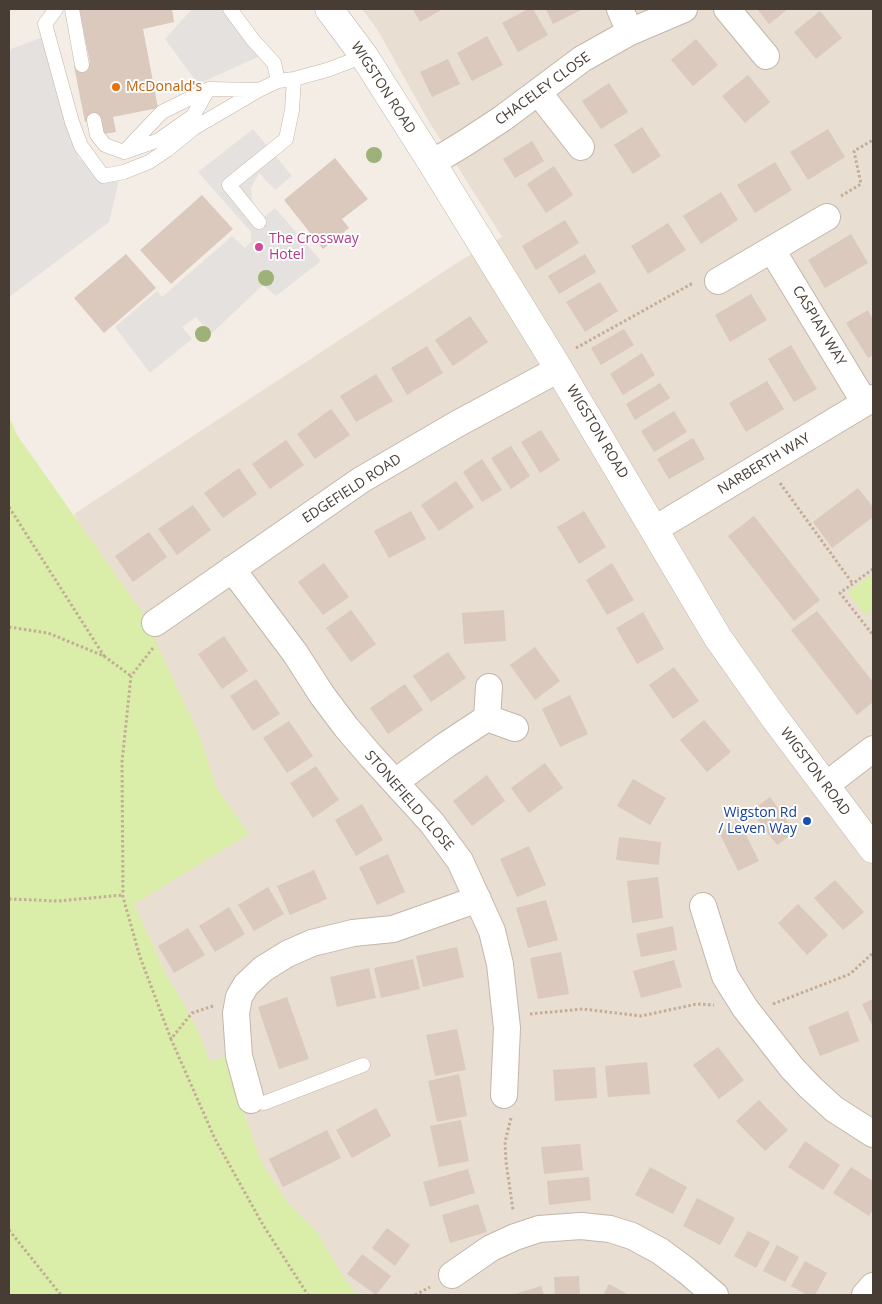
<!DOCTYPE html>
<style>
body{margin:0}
#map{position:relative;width:882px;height:1304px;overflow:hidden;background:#f4ede5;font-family:"Open Sans",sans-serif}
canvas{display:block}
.frame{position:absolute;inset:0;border:10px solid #483d34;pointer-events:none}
</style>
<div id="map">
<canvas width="882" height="1304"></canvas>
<div class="frame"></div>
</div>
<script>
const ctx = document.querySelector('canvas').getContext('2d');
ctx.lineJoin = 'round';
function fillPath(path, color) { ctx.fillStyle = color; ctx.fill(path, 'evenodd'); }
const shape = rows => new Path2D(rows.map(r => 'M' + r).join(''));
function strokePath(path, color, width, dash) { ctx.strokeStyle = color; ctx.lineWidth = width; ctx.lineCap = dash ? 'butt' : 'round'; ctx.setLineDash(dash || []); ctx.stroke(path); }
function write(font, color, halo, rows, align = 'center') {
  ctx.font = font + ' "Open Sans",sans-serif'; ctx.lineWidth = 4; ctx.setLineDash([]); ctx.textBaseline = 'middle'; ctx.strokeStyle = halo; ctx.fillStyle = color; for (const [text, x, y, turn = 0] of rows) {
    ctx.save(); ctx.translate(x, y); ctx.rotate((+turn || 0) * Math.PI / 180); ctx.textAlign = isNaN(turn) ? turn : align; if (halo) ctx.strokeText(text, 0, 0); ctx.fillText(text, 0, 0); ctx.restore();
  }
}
fillPath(shape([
 [362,9,873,9,873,1295,357,1295,342,1275,318,1233,287,1202,261,1161,232,1079,227,1055,210,1063,198,1031,181,999,167,976,134,904,248,833,216,787,201,739,74,514,463,259,502,237,428,120,377,29]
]), '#e9ded2');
fillPath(shape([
 [9,417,17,435,142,612,201,739,216,787,249,834,134,904,167,976,181,999,198,1031,210,1062,228,1055,232,1079,261,1161,287,1202,318,1233,342,1275,357,1295,9,1295],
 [873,573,873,609,865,615,848,592]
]), '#daeda9');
fillPath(shape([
 [192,9,224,9,269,52,198,84,165,39],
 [43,37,79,159,121,172,109,222,9,297,9,54,11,49],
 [253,129,292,176,275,190,259,173,251,188,252,203,264,217,275,208,321,261,276,296,263,285,211,334,196,317,182,327,192,339,150,373,115,327,157,291,162,297,232,236,245,248,251,242,251,232,198,172]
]), '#e5e1de');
fillPath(shape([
 [79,9,172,9,174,22,143,29,158,108,113,117,116,132,98,135,96,120,85,122,74,66,90,63],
 [413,9,443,9,420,22],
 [528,9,533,9,548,35,518,52,502,23],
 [546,9,580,9,581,10,553,24],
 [757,9,788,9,769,24],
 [820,11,842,38,816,59,794,32],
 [487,36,503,65,472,81,457,53],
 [696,39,718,65,693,86,671,60],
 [448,59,460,84,432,97,420,72],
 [748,75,770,102,745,123,722,96],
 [609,83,628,112,601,129,582,101],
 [642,127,661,156,633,174,614,145],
 [828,129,845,157,808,180,790,152],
 [532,141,544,161,515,178,503,159],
 [335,158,368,199,342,219,349,228,323,249,284,200],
 [775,162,792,190,755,213,737,185],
 [554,166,573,195,546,213,527,184],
 [721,192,738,220,701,244,683,216],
 [202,195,233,229,171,284,140,250],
 [565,220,579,243,536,270,522,246],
 [668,223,686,250,648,274,631,246],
 [851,234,868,263,825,288,808,260],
 [126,254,156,288,104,333,74,298],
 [585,254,596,272,559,294,548,276],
 [600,282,618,311,585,332,566,302],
 [751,294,767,320,730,342,715,315],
 [868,310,873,320,873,355,868,358,846,323],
 [470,316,488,342,453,366,435,340],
 [624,329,634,345,601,365,591,348],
 [791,345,817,389,794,402,768,359],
 [427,346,443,373,407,395,391,368],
 [642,353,655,375,623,395,610,374],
 [376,374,393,401,356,422,340,396],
 [767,381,784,409,746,432,729,403],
 [660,383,670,398,635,420,626,404],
 [331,409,350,435,315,459,297,434],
 [674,411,687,432,654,452,641,431],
 [541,430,560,460,540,473,521,442],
 [693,438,705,459,669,479,657,459],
 [286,440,304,465,270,489,252,464],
 [511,446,530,476,511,489,491,458],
 [482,459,502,490,482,502,463,472],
 [239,468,257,494,223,518,204,493],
 [456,481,474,507,439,531,421,505],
 [858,488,873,507,873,517,832,548,813,522],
 [193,505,211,530,177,555,158,529],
 [411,511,426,539,389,558,374,531],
 [584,511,606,547,579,564,557,527],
 [754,516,820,600,794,621,728,536],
 [149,532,167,557,133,582,115,556],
 [324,563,349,597,323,615,298,582],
 [612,563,634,600,607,615,586,580],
 [351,610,376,644,351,662,326,628],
 [504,610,506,641,464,644,462,613],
 [817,611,873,682,873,702,857,715,791,630],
 [643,612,664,649,637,664,616,628],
 [224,636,248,671,222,689,198,654],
 [535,647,560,681,535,700,510,665],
 [448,652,466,678,431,702,413,676],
 [674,667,699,701,673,719,649,685],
 [256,679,280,714,253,731,230,696],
 [405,684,423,710,388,734,370,708],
 [570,695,588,734,560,747,542,709],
 [704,720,731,752,707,772,680,740],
 [289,721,313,756,287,773,263,738],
 [545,763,563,788,529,813,511,788],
 [316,766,339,800,313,818,290,783],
 [487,775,505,801,472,826,453,801],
 [633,779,666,798,650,825,617,806],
 [770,797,795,832,777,845,751,811],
 [362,804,383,840,356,856,335,820],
 [740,823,759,861,738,871,719,832],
 [619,837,661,842,659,865,616,860],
 [529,846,546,885,517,897,500,859],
 [388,854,405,892,377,905,359,867],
 [314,870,327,899,290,915,277,886],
 [658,877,663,918,632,923,627,881],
 [835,880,864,912,843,930,814,898],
 [268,887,284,914,254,931,238,905],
 [546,900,558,940,528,948,516,908],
 [798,904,828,935,807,955,778,923],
 [229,907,245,934,215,952,199,926],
 [673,926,677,950,641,957,636,934],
 [188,928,205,955,174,973,158,946],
 [457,947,464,977,423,987,416,956],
 [561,952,569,994,538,999,530,958],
 [413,959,420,989,381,998,374,968],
 [674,960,682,987,641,998,633,971],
 [369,968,376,998,337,1007,330,977],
 [287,997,309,1059,279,1069,258,1007],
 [873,999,873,1027,862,1004],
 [848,1011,859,1041,820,1056,808,1027],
 [457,1029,466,1070,435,1076,426,1035],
 [718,1047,744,1080,719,1099,693,1065],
 [647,1062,650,1094,608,1097,605,1066],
 [595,1067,597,1098,555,1101,553,1070],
 [459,1074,467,1116,437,1122,428,1081],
 [759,1100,788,1130,765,1151,736,1121],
 [376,1108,391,1136,352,1158,336,1130],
 [461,1120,469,1161,439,1167,430,1126],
 [327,1130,341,1158,283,1187,269,1159],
 [805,1141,840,1165,823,1190,788,1167],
 [580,1144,583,1170,544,1174,541,1147],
 [650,1167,687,1187,673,1214,635,1195],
 [851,1167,873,1181,873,1209,869,1216,833,1193],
 [468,1169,475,1193,430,1207,423,1182],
 [589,1177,591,1200,549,1205,547,1181],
 [697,1198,735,1218,720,1245,683,1226],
 [478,1204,487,1232,450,1243,442,1215],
 [387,1228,410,1245,395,1266,372,1248],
 [748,1231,770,1242,756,1268,734,1256],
 [777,1245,799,1257,785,1282,763,1271],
 [362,1254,391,1276,376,1295,347,1274],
 [805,1261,827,1273,815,1295,807,1295,791,1286],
 [579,1276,580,1295,555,1295,554,1277],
 [609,1284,629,1295,603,1295],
 [541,1286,544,1295,512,1295]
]), '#dac9bc');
const service = shape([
 [56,9,45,24,72,122,81,146,103,176,124,172,149,162,167,150,194,128,259,90,278,81,294,79,327,70,364,56],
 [72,9,82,65],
 [230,9,253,40,274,63,278,81],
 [94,120,97,135,105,145,124,152,162,112,209,89,258,90],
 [125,152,159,140,193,116,208,90],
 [259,222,229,185,286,139,292,110,294,79],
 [251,1100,264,1103,363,1065]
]);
const minor = shape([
 [620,9,630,32],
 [727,9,766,56],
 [538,92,581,147],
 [432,163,465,143,503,118,582,59,630,32,684,9],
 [772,250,865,403],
 [718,281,827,217],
 [655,529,873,398],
 [232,569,295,653,322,695,346,727,370,755,432,823,460,861,492,931,500,964,507,1028,504,1095],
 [155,623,361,480,457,424,559,369],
 [487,718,515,728],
 [395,782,446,745,487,718,489,687],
 [826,785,873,749],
 [703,906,725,976,745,1008,792,1068,810,1087,834,1109,873,1134],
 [251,1100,239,1056,236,1013,239,997,246,985,263,969,287,954,312,943,353,933,393,929,478,899],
 [452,1275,491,1248,515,1237,539,1229,581,1226,610,1229,632,1236,660,1251,687,1271,715,1295],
 [865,1295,873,1286]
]);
const tertiary = shape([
 [329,9,364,56,432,163,554,361,718,638,771,713,873,849]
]);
strokePath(service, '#c4b6aa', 15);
strokePath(minor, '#c4b6aa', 28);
strokePath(tertiary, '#c4b6aa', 29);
strokePath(shape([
 [841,196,861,184,854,151,873,140],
 [576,348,693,283],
 [780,483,853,584],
 [9,507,104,656],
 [873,569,840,593,873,635],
 [9,627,48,633,104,656,131,676],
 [153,648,131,676,122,762,123,897,140,957,171,1039],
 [9,899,58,901,123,895],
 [773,1004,850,974,873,953],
 [213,1006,192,1013,171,1039,215,1139,263,1225,308,1295],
 [530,1014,583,1009,641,1016,697,1004,714,1005],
 [511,1118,505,1142,506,1162,513,1210],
 [9,1230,61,1295],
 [415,1295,430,1287]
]), '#c4ac96', 3, [2.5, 2.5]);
strokePath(service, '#fff', 14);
strokePath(minor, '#fff', 26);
strokePath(tertiary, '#fff', 28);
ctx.fillStyle = '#9db179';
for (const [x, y] of [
 [374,155],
 [266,278],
 [203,334]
]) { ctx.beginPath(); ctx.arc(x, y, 8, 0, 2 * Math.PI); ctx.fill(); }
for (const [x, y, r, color] of [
 [116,87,5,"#e8710a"],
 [259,247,5,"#d1479c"],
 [807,821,5,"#1a4fb4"]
]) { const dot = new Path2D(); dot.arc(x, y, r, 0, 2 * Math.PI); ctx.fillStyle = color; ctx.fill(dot); strokePath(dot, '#fff', 2); }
write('14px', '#c56008', '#fff', [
 ["McDonald's",126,87]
], 'left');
write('14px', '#483d34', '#fff', [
 ["WIGSTON ROAD",383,88,57],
 ["CHACELEY CLOSE",543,89,-36],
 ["CASPIAN WAY",819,326,59],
 ["WIGSTON ROAD",597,432,59],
 ["NARBERTH WAY",764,464,-31],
 ["EDGEFIELD ROAD",352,489,-33],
 ["WIGSTON ROAD",815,772,53],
 ["STONEFIELD CLOSE",409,801,49]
]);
write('14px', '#b23c85', '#fff', [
 ["The Crossway",269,239],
 ["Hotel",269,255]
], 'left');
write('14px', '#164399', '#fff', [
 ["Wigston Rd",797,813],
 ["/ Leven Way",797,829]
], 'right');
</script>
